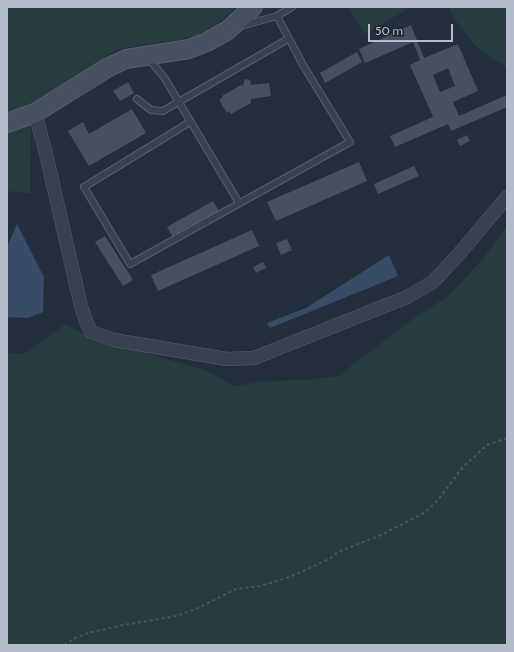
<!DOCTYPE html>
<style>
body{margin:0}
#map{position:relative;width:514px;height:652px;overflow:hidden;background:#242f3e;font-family:Cabin,sans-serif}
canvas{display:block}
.frame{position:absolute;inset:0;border:8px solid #b4bcc9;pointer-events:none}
.scale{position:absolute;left:368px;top:24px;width:85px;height:18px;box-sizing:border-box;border:2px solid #b4bcc9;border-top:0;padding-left:5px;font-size:12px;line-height:14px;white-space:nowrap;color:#b4bcc9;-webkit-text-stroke:3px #1d2633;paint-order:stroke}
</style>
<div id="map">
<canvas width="514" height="652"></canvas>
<div class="frame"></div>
<div class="scale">50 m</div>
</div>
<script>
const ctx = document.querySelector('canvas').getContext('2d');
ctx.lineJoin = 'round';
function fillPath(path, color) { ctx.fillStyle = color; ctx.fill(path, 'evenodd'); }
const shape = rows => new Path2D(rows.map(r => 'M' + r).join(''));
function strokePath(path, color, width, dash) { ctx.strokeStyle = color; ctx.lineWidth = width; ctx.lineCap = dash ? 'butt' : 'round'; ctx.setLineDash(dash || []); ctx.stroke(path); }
fillPath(shape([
 [7,7,236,7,222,20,196,37,118,49,31,107,30,194,14,191,7,193],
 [348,7,411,7,365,34],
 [448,7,507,7,507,68,492,58,475,45,458,24],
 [507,225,507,645,7,645,7,353,24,354,66,324,88,337,205,370,235,386,266,381,305,380,338,376,413,319,447,297,483,259]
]), '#263c3f');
fillPath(shape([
 [17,224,44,277,43,312,28,318,7,317,7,247],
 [389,255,398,276,270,328,267,323,306,308]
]), '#394c67');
fillPath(shape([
 [411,25,424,58,458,44,478,91,453,102,459,116,507,95,507,107,451,131,448,124,395,147,390,136,433,117,410,65,420,60,413,42,365,63,359,49],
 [448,68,455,86,440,92,433,75],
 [357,52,362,62,325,83,320,73],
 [245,79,250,80,251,85,269,83,271,96,251,99,251,103,231,114,229,111,227,113,219,100,222,98,222,96,241,85,243,86],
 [128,82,134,93,120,101,113,91],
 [132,109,146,133,89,166,68,131,83,122,89,134],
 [467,135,470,141,460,146,457,140],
 [359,162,367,181,276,221,267,202],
 [414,166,419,176,378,194,374,184],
 [213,201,219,211,173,237,167,227],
 [252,230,259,246,158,291,151,275],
 [105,236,133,280,123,286,95,242],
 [287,239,292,250,281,255,276,243],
 [263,262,266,268,256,273,253,267]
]), '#455162');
const lane = shape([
 [241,26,277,16,292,7],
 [148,58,164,77,239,203],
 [137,99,151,110,163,111,288,39],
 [190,122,84,187,130,264,350,142,303,65,277,16]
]);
const street = shape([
 [35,113,46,154,81,306,86,321,91,332,114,340,227,359,254,358,407,297,433,282,459,254,507,197]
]);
const secondary = shape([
 [7,123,35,113,107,68,126,59,189,49,207,42,228,30,253,7]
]);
strokePath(lane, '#565f6c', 8);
strokePath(street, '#565f6c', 14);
strokePath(secondary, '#565f6c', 20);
strokePath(shape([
 [64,645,75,638,88,633,123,625,176,616,196,609,236,589,260,586,290,577,331,558,335,554,343,550,381,535,424,513,437,501,463,467,487,445,507,438]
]), '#44595c', 2, [3, 3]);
strokePath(lane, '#38414e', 6);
strokePath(street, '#38414e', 13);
strokePath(secondary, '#465061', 18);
</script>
